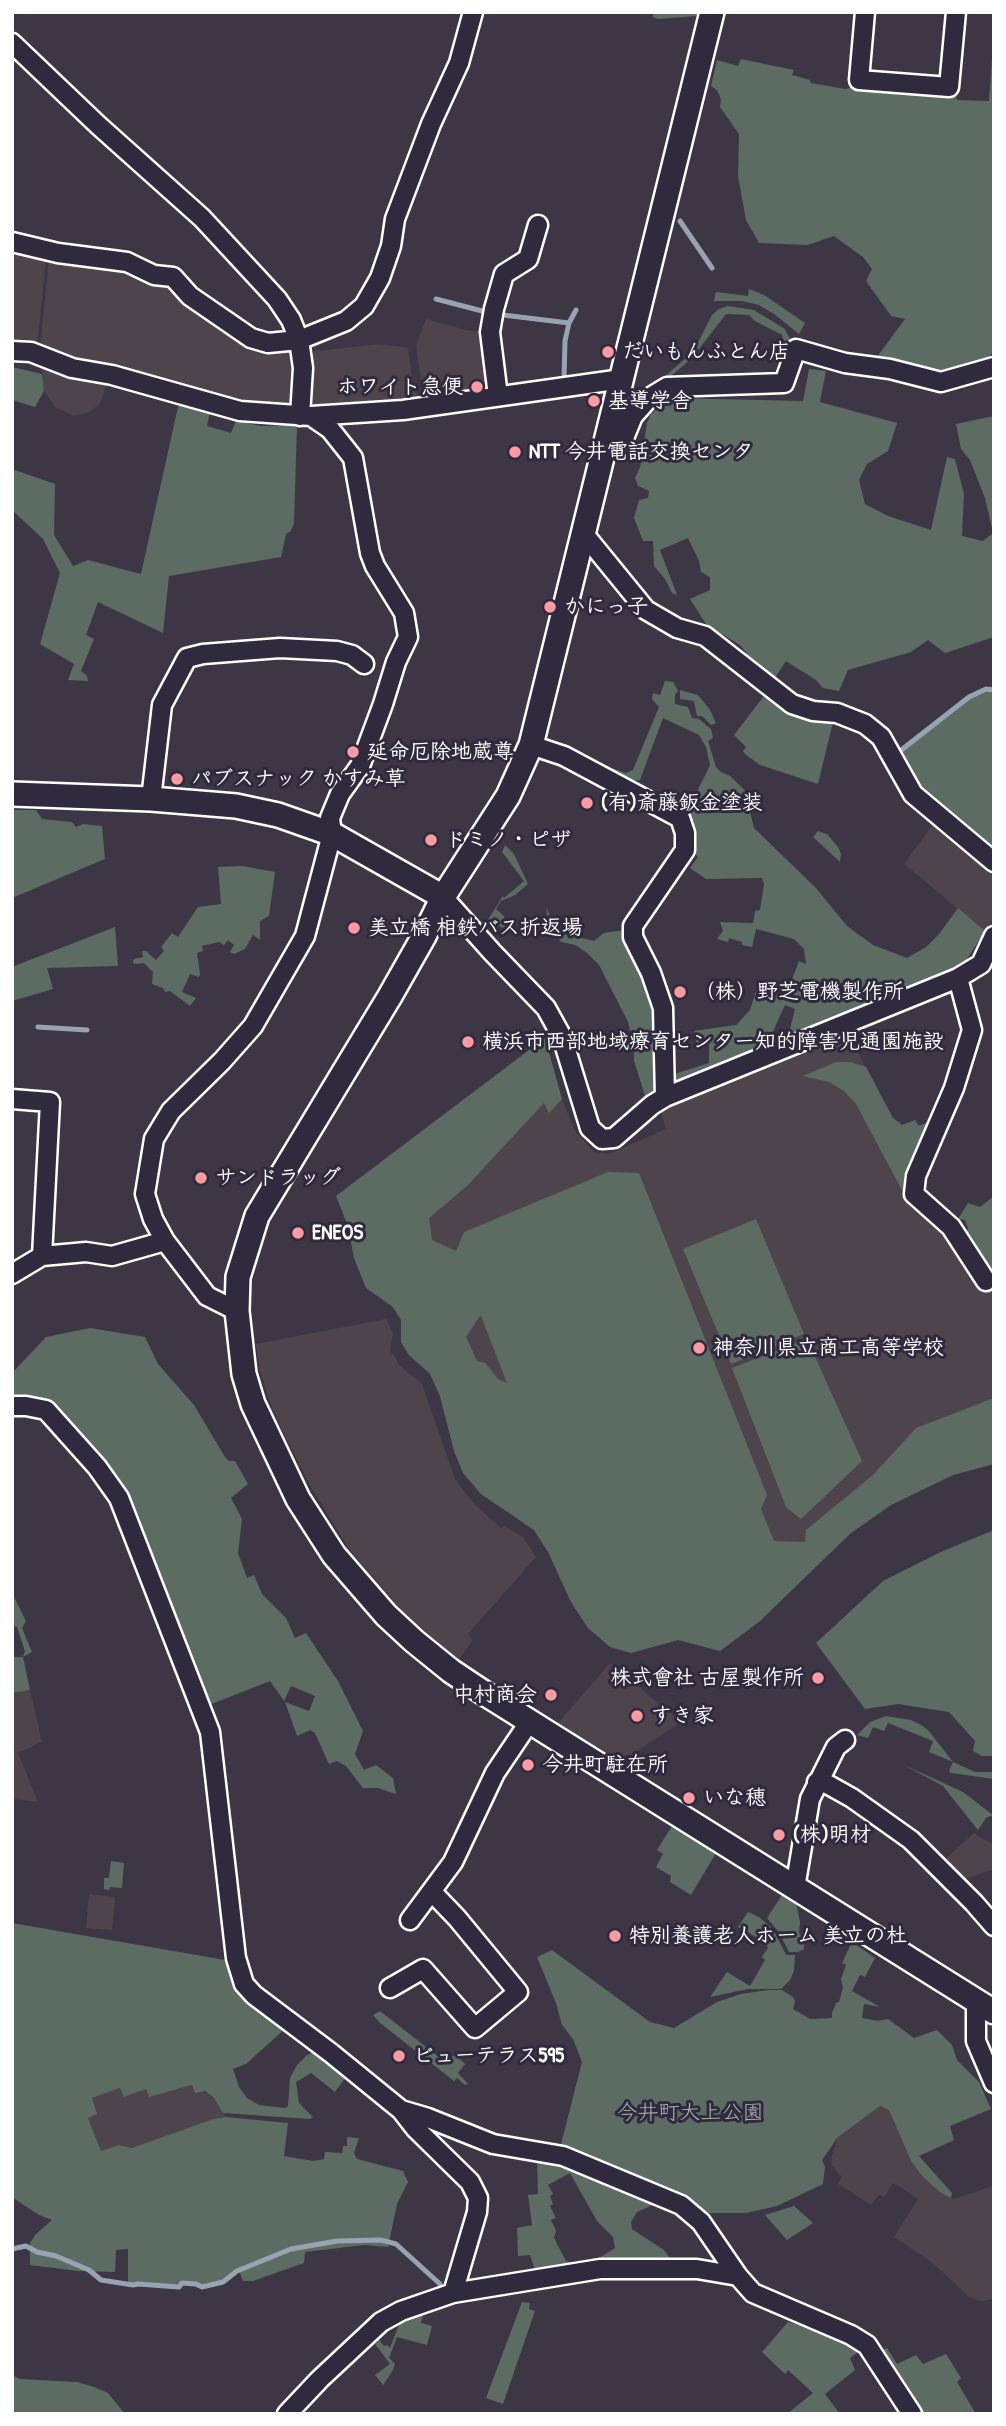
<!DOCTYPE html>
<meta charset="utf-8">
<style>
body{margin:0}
#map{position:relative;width:1006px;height:2426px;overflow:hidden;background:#3d3644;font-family:"Patrick Hand",sans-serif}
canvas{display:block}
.frame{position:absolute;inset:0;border:14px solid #fff;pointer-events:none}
</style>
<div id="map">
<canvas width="1006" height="2426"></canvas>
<div class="frame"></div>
</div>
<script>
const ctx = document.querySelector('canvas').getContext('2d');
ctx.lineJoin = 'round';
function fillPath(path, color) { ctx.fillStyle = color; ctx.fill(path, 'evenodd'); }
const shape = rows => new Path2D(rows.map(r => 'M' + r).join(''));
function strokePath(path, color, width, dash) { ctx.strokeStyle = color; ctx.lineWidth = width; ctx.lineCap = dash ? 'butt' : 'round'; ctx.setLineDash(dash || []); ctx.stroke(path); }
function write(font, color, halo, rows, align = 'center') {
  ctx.font = font + ' "Patrick Hand","Klee One",sans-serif'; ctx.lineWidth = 6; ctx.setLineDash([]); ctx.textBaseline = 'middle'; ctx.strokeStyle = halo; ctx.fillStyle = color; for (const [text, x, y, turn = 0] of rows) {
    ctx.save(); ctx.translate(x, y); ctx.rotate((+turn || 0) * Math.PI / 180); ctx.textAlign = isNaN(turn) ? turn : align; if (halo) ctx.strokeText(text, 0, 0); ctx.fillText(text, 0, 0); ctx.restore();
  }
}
fillPath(shape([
 [12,250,46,259,37,347,12,342],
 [49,258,122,265,171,281,191,304,293,348,296,368,294,407,255,406,77,361,40,348],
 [426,319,470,331,482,330,488,390,433,398,421,382,416,346],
 [379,344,408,348,413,384,421,402,316,413,309,405,314,367,309,352],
 [42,367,72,377,107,384,100,404,89,412,73,416,55,407,44,391],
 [936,820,994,870,994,917,985,931,904,864],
 [849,1036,893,1118,902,1125,915,1120,919,1126,928,1122,910,1163,906,1180,904,1194,913,1209,947,1233,994,1277,994,1464,953,1475,891,1505,872,1518,851,1533,810,1571,760,1621,720,1651,678,1640,631,1653,610,1647,588,1628,571,1602,548,1552,534,1530,482,1495,463,1473,454,1451,440,1396,430,1374,409,1355,401,1342,401,1320,393,1307,366,1288,354,1258,348,1226,336,1196,545,1038,562,1099,575,1131,594,1152,609,1154,666,1129,659,1106,755,1073],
 [386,1319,393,1333,390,1351,396,1358,398,1364,422,1384,455,1479,473,1503,501,1528,504,1526,523,1537,536,1557,468,1634,473,1640,459,1659,436,1642,403,1612,349,1549,311,1487,285,1436,269,1400,260,1370,256,1344],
 [610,1663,681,1722,626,1758,615,1759,558,1723],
 [30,1690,42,1742,18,1753,38,1802,12,1799,12,1693],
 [974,1833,994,1845,994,1869,956,1882,940,1864],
 [89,1894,115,1897,112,1930,86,1928],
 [193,2085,214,2098,226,2117,213,2119,132,2148,119,2145,101,2151,88,2118,92,2098,120,2088,124,2097,146,2089,149,2097],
 [880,2106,889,2110,911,2161,923,2177,941,2193,954,2199,993,2186,994,2299,981,2301,969,2297,934,2264,894,2237,918,2199,893,2183,884,2197,879,2195,871,2205,838,2184,842,2177,831,2165,832,2155,838,2137]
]), '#4d444c');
fillPath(shape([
 [653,12,698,12,697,16,658,19,653,17],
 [994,31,994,350,985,363,940,376,874,361,905,319,891,316,866,281,872,269,863,257,834,236,808,245,759,243,746,220,738,176,739,134,720,107,721,99,717,90,711,86,717,60,738,66,741,59,794,70,792,75,810,80,811,83,845,89,852,87,956,95,957,100,989,101],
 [749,289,764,295,805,323,799,334,774,314,759,305,742,301,714,301,716,292,748,296],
 [728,306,754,310,785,329,791,341,786,358,779,358,785,344,782,335,755,321,749,315,726,314,692,358,663,383,656,384,693,352,712,315,719,309],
 [12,367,42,374,44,391,35,407,12,400],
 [809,369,826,371,820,402,897,423,888,451,867,464,859,480,865,504,888,516,931,530,947,457,955,459,964,494,962,536,983,541,993,533,985,498,970,460,961,449,956,424,994,416,994,637,945,653,928,640,911,652,848,670,839,691,823,688,816,680,786,661,772,682,744,662,748,655,740,645,722,634,715,638,690,599,710,590,710,577,701,572,699,561,688,538,660,550,677,595,672,593,665,579,654,566,653,541,643,541,634,518,639,500,648,498,649,491,638,486,635,478,640,467,647,423,651,414,670,398,803,401],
 [179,402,210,412,207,426,231,433,236,421,261,426,297,425,294,523,291,531,286,534,281,557,169,576,163,633,98,602,86,635,94,639,81,671,87,676,88,681,68,680,74,664,40,644,60,573,43,539,12,510,12,469,55,484,54,535,73,566,88,560,141,574],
 [665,681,673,682,678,691,675,694,675,704,688,707,692,718,699,719,711,729,713,738,708,741,716,767,721,772,730,776,758,803,750,811,754,828,816,888,847,926,873,945,907,958,926,947,939,934,958,908,985,931,962,967,788,1037,795,1009,785,1005,766,1047,675,1084,672,1081,671,1075,709,1063,709,1044,697,1045,694,1031,736,1025,750,1010,756,991,785,997,799,961,806,964,804,949,794,939,756,929,752,947,742,945,742,942,729,938,728,942,717,939,723,931,720,922,753,923,755,911,760,910,764,884,762,878,706,879,690,868,698,857,694,853,694,835,688,810,710,765,706,747,699,735,663,718,640,780,624,782,548,746,626,773,633,770,659,707,652,699,653,693,660,695],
 [680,690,698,695,710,710,716,723,711,725,702,716,697,716,694,701,680,699],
 [985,691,994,691,994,856,920,794,901,762,904,749,973,695],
 [767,692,834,718,818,784,760,765,746,755,743,751,746,747,734,735],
 [12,810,36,810,42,819,72,822,76,827,83,824,102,826,105,859,12,898],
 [818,831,827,834,838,847,841,854,840,862,813,837],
 [505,845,514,854,528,884,515,895,501,901,496,909,504,916,506,926,503,928,488,920,503,896,504,898,524,881,502,852],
 [242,866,275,872,269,916,260,921,260,940,253,935,245,949,234,954,230,952,234,945,228,940,224,945,219,942,202,946,203,951,197,953,200,974,199,977,190,974,182,992,196,998,190,1006,170,991,165,992,163,988,152,984,153,972,144,963,134,964,133,962,134,959,143,957,142,951,146,951,156,960,164,951,161,947,172,933,178,937,198,907,221,904,218,867],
 [546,907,556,928,573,936,594,941,604,933,625,930,644,975,654,1011,659,1045,661,1090,646,1099,634,1061,634,1046,628,1022,599,965,587,953,575,945,561,942,548,923],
 [115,927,118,966,47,968,53,989,12,1001,12,967],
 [545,1038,562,1099,549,1113,544,1103,467,1186,429,1218,432,1240,456,1251,464,1232,608,1172,639,1173,767,1495,761,1509,774,1541,805,1542,806,1530,873,1475,916,1428,994,1398,994,1464,953,1475,891,1505,851,1533,760,1621,720,1651,678,1640,631,1653,610,1647,588,1628,571,1602,548,1552,534,1530,481,1494,463,1473,454,1451,440,1396,430,1374,409,1355,401,1342,401,1320,393,1307,366,1288,354,1258,348,1226,336,1196],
 [480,1316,481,1316,507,1383,498,1379,485,1363,477,1361,466,1337],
 [836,1062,850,1062,866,1067,893,1118,902,1125,915,1120,919,1126,928,1122,910,1163,904,1194,856,1104,844,1091,829,1082,803,1076],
 [994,1196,994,1279,965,1241,968,1228,965,1220,958,1219,968,1203,980,1207],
 [756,1219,804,1334,731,1364,683,1249],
 [90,1328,145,1337,158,1364,194,1405,225,1457,229,1461,235,1461,248,1484,231,1498,242,1519,238,1553,247,1578,254,1575,262,1594,286,1618,295,1638,306,1633,338,1681,363,1731,355,1754,364,1770,376,1765,393,1778,396,1794,378,1788,363,1788,346,1766,337,1761,329,1764,315,1733,310,1730,297,1736,285,1702,309,1711,315,1696,291,1686,284,1701,270,1681,204,1707,121,1495,48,1410,12,1401,12,1373,46,1337],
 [807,1339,862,1461,801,1519,786,1507,732,1368],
 [994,1530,994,1756,982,1756,973,1751,975,1741,949,1712,898,1704,865,1709,816,1643,883,1581,943,1551],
 [12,1593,26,1621,22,1628,32,1652,23,1657,30,1690,12,1693,12,1657,23,1657,25,1651,17,1627,12,1625],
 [886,1716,911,1720,921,1725,928,1730,953,1762,975,1772,994,1772,994,1779,951,1773,949,1771,953,1762,929,1752,933,1741,888,1723,884,1731,873,1727,868,1738,857,1735,870,1722],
 [904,1765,963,1792,993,1815,986,1818,978,1830,943,1786],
 [672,1826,716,1853,691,1895,670,1882,671,1876,656,1867,663,1854,657,1850],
 [111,1861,124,1863,122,1888,110,1887,109,1890,104,1889,104,1878,109,1878],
 [782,1895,796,1903,797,1907,800,1922,799,1934,804,1938,804,1949,798,1952,789,1952,778,1931,767,1918],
 [748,1912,759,1917,773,1929,786,1955,795,1955,794,1971,790,1980,781,1989,748,1989,710,1997,727,1972,750,1986,765,1960,762,1957,768,1948,765,1942,738,1927],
 [12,1923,231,1961,287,2027,246,2064,233,2069,239,2087,247,2098,259,2105,285,2108,288,2106,290,2078,297,2065,307,2055,319,2050,348,2074,335,2092,311,2073,296,2082,299,2103,313,2117,310,2119,223,2113,214,2098,205,2091,195,2093,192,2085,149,2097,146,2089,124,2097,120,2088,92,2098,97,2114,88,2118,101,2151,119,2145,132,2148,213,2119,226,2117,288,2123,284,2156,313,2161,324,2159,325,2152,342,2153,343,2146,347,2146,347,2137,359,2138,354,2153,357,2159,403,2171,408,2182,397,2204,388,2247,364,2245,305,2252,304,2263,253,2281,243,2281,240,2273,235,2270,222,2280,202,2285,194,2281,182,2282,176,2285,128,2282,128,2249,116,2250,115,2272,78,2271,30,2265,30,2243,36,2234,52,2220,39,2215,12,2197],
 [852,1942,875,1958,865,1977,860,1975,852,1991,880,2007,864,2004,862,2018,878,2021,888,2019,914,2038,937,2030,952,2045,957,2060,979,2082,991,2109,950,2126,954,2140,919,2156,952,2193,951,2198,941,2193,923,2177,911,2161,889,2110,880,2106,838,2137,822,2160,825,2167,823,2184,777,2206,746,2213,699,2213,559,2152,582,2062,573,2039,562,2025,556,2003,537,1957,552,1950,650,2022,674,2028,717,2002,741,1994,767,1990,782,1990,793,1997,795,2001,793,2009,810,2019,832,2018,832,2013,836,2003,839,2002,843,1988,841,1979,846,1965,842,1963],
 [380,2011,444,2061,456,2055,465,2064,458,2073,468,2084,465,2085,457,2078,454,2081,380,2023,373,2015],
 [537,2157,562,2159,657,2203,637,2212,631,2222,632,2229,664,2250,671,2260,650,2259,600,2264,537,2276,530,2255,518,2256,517,2228,532,2225,528,2195,538,2194],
 [570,2173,597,2221,613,2237,615,2248,596,2260,574,2263,566,2261,554,2238,556,2231,551,2220,556,2218,550,2206,553,2204,550,2196,553,2194,548,2185],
 [794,2206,813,2223,787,2240,765,2215],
 [522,2302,530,2303,529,2309,535,2311,503,2404,486,2398],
 [425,2308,421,2323,432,2326,427,2345,397,2337,389,2358,395,2364,393,2370,383,2385,375,2375,390,2364,375,2344,378,2342,375,2335,384,2346,387,2345,390,2348,402,2317],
 [788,2322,823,2332,861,2350,850,2358,855,2370,825,2394,840,2414,787,2414,813,2393,788,2370,785,2374,762,2352],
 [887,2348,897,2364,916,2355,923,2364,946,2354,961,2378,957,2382,976,2414,922,2414,880,2351],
 [12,2375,20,2379,77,2382,94,2387,108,2393,125,2414,19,2414,12,2410]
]), '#5d6c62');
strokePath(shape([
 [680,221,712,268],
 [436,299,486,312],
 [503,315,569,323],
 [564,379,565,341,569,323,576,310],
 [900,751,969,697,986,689,994,690],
 [38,1027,87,1030],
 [12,2249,26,2246,37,2252,56,2256,89,2270,101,2280,133,2285,138,2284,179,2287,182,2283,196,2284,202,2287,223,2282,237,2271,291,2249,337,2241,381,2240,396,2244,440,2284]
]), '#97a3b1', 5);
const minor = shape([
 [865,12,859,80,949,87,956,12],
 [12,43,98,125,202,218,277,299,291,320,299,340,303,368,300,416],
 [12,242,58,253,127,262,154,275,173,277,190,296,251,338,268,343,299,340,346,321,364,306,380,278,391,246,395,219,431,124,459,63,473,12],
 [12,351,31,352,72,368,112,375,240,411,311,416,403,410,622,379],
 [498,396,490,332,494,309,504,274,528,259,538,225],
 [607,436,624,438,633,416,649,398,667,387,784,383,796,349,845,363,890,369,941,382,994,367],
 [584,534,646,610,677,628,705,636,792,704,813,711,837,713,865,724,881,737,913,794,994,862],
 [531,745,564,756,680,818,685,833,685,850,633,926,633,937,651,973,663,1008,665,1097],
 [151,799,162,705,187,658,203,654,280,648,337,651,352,655,364,664],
 [443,897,492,952,546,1008,562,1037,590,1128,602,1139,614,1138,652,1105,665,1097,958,978,981,964,994,936],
 [958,978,972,1030,954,1088,916,1176,914,1194,951,1227,986,1281],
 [12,1099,50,1102,42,1256],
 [12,1274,42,1256,86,1252,112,1256,165,1241],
 [237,1311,207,1296,165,1241,153,1219,145,1194,154,1139,171,1111,222,1061,253,1026,305,936,332,834,330,818,340,794,360,766,383,704,396,662,408,637,404,613,375,566,370,553,353,458,330,429,311,416],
 [12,1406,26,1406,46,1410,97,1467,119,1498,210,1732,236,1958,244,1984,254,1995,331,2053,401,2110,415,2128,470,2182,478,2198,477,2212,453,2293],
 [817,1782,827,1784,852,1798,911,1840,974,1903,994,1926],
 [795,1888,810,1799,836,1747,845,1740],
 [410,1920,453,1862,495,1773,530,1721],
 [390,1988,423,1969,475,2028,518,1992,457,1918,432,1892],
 [976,2000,976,2041,994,2083],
 [401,2110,428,2118,493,2144,563,2156,681,2205,701,2222,738,2276,753,2293,851,2335,867,2345,912,2414],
 [287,2414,320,2379,381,2322,401,2311,453,2293,600,2269,697,2269,738,2276]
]);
const tertiary = shape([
 [712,12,531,745,508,796,443,897,424,936,390,996,257,1216,238,1277,237,1311,244,1374,253,1404,298,1499,334,1555,386,1615,414,1641,451,1671,484,1693,994,2012],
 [12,794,151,799,236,806,278,815,332,834,443,897]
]);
strokePath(minor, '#fff', 23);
strokePath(tertiary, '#fff', 28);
strokePath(minor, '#2f2a3d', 18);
strokePath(tertiary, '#2f2a3d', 23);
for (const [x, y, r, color] of [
 [608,352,7,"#ff9aa2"],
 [477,387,7,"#ff9aa2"],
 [594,401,7,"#ff9aa2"],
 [515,452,7,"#ff9aa2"],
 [550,607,7,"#ff9aa2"],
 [353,752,7,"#ff9aa2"],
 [177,779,7,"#ff9aa2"],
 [587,803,7,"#ff9aa2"],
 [431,840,7,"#ff9aa2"],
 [354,928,7,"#ff9aa2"],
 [680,992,7,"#ff9aa2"],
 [468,1042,7,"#ff9aa2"],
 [201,1178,7,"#ff9aa2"],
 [298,1233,7,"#ff9aa2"],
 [699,1348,7,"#ff9aa2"],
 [818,1678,7,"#ff9aa2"],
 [551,1695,7,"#ff9aa2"],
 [637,1716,7,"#ff9aa2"],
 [528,1765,7,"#ff9aa2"],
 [689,1798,7,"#ff9aa2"],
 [779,1835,7,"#ff9aa2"],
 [615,1936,7,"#ff9aa2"],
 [399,2056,7,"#ff9aa2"]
]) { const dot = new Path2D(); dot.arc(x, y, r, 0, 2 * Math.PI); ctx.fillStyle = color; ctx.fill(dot); strokePath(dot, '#2f2a3d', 2.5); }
write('bold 21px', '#fff', '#2f2a3d', [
 ["だいもんふとん店",622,352],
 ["ホワイト急便",463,387,"right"],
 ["基導学舎",608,401],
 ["NTT 今井電話交換センタ",529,452],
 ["かにっ子",564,607],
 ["延命厄除地蔵尊",367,752],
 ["パブスナック かすみ草",191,779],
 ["(有)斎藤鈑金塗装",601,803],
 ["ドミノ・ピザ",445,840],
 ["美立橋 相鉄バス折返場",368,928],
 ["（株）野芝電機製作所",694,992],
 ["横浜市西部地域療育センター知的障害児通園施設",482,1042],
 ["サンドラッグ",215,1178],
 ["ENEOS",312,1233],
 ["神奈川県立商工高等学校",713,1348],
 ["株式會社 古屋製作所",804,1678,"right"],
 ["中村商会",537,1695,"right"],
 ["すき家",651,1716],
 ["今井町駐在所",542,1765],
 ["いな穂",703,1798],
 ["(株)明材",793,1835],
 ["特別養護老人ホーム 美立の杜",629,1936],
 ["ビューテラス595",413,2056]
], 'left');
write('21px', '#aeb6b0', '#2f2a3d', [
 ["今井町大上公園",690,2113]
]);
</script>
